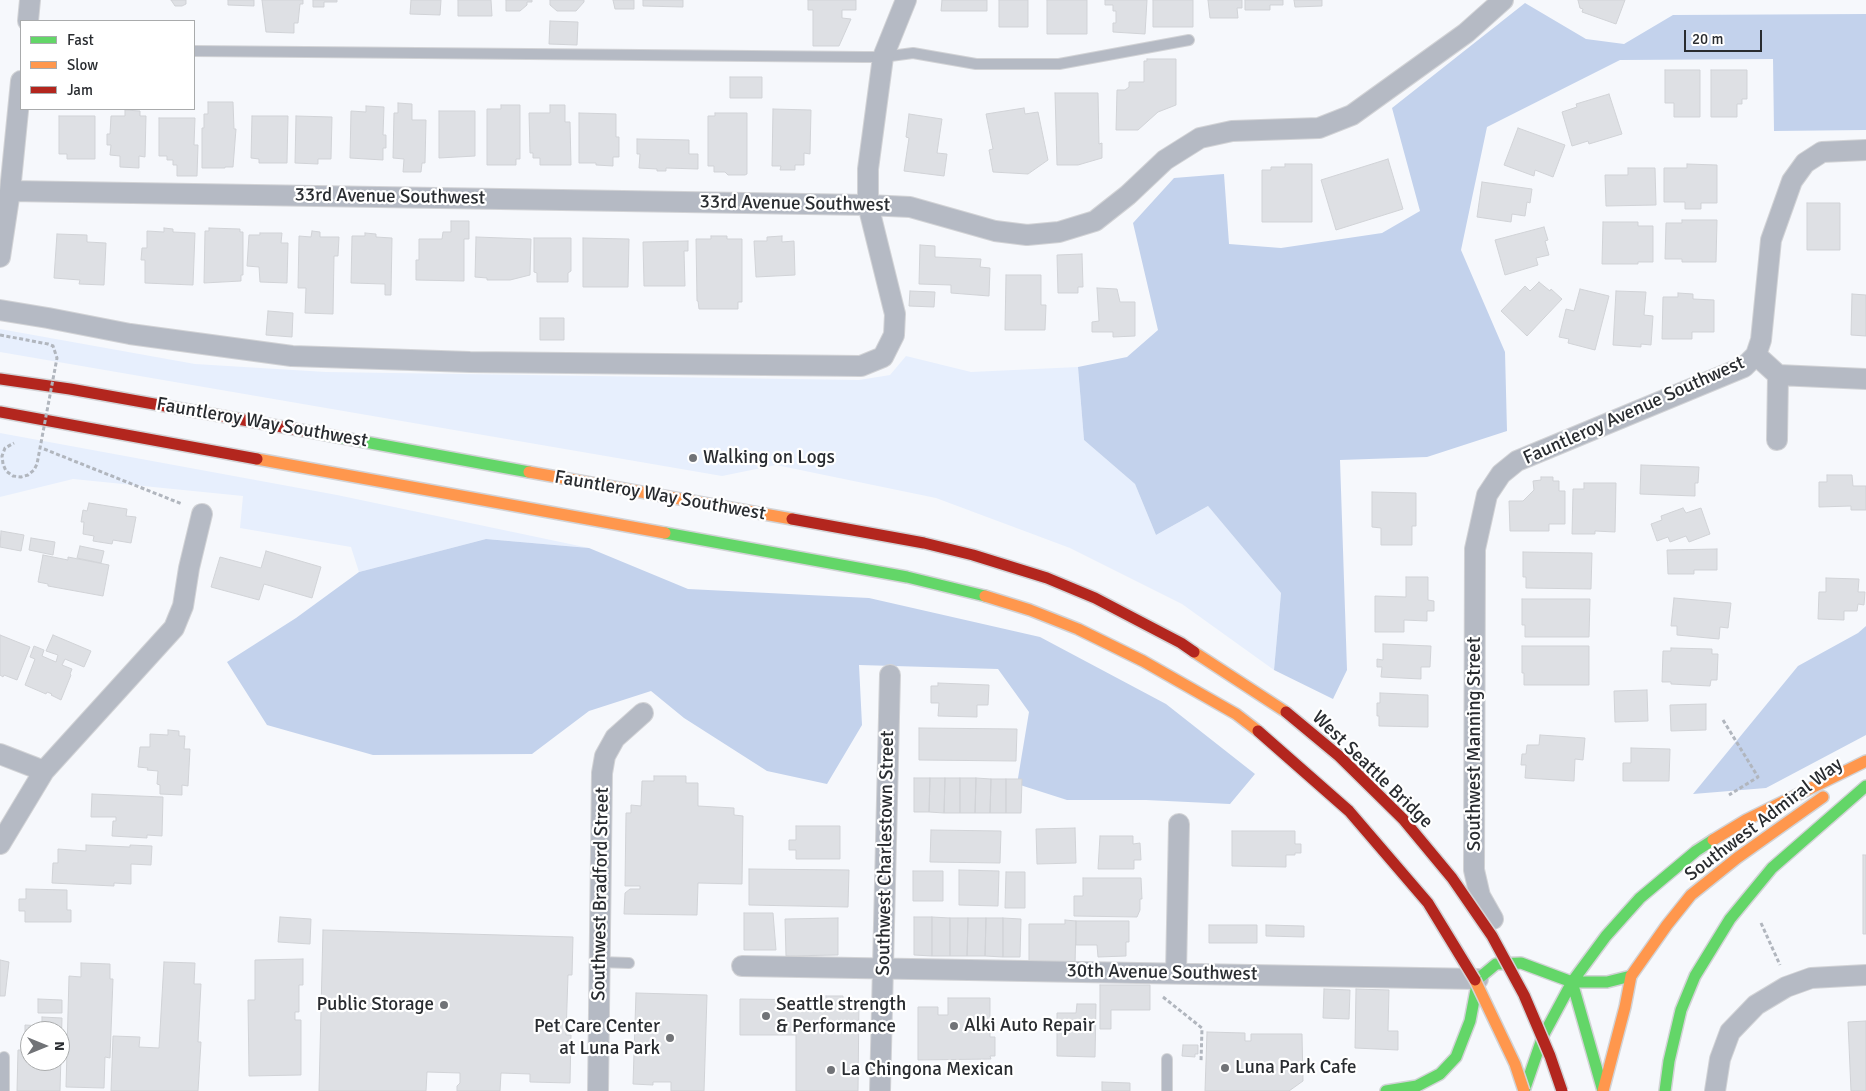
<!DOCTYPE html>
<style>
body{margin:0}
#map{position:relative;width:1866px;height:1091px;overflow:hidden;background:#f6f8fc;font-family:Signika,sans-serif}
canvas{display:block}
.legend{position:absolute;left:20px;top:20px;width:175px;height:90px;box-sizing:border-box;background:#fff;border:1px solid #a9abac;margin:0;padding:6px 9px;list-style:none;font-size:15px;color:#292c30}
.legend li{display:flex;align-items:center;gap:10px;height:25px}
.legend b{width:25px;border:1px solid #a9abac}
.north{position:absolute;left:20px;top:1021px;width:50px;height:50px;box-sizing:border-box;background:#fff;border:1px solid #a9abac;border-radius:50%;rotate:90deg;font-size:14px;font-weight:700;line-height:20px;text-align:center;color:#292c30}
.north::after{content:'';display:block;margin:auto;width:18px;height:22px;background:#717377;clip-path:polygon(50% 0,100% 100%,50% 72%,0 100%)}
.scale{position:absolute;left:1684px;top:30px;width:78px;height:22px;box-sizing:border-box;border:2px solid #292c30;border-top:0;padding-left:6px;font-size:15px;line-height:18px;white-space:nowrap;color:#292c30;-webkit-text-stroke:4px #fff;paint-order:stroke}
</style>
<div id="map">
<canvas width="1866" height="1091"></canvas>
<ul class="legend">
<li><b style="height:6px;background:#63d668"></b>Fast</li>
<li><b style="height:6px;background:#ff974d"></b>Slow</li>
<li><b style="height:6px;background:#b3261e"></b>Jam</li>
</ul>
<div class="north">N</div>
<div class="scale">20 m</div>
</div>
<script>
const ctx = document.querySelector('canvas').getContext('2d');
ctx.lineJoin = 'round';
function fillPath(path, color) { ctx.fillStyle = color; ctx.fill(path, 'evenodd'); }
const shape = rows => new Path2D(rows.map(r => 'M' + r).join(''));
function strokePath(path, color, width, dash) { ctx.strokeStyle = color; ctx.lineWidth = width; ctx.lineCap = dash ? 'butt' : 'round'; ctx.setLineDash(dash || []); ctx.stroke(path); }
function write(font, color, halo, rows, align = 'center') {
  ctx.font = font + ' Signika,sans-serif'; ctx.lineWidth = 4.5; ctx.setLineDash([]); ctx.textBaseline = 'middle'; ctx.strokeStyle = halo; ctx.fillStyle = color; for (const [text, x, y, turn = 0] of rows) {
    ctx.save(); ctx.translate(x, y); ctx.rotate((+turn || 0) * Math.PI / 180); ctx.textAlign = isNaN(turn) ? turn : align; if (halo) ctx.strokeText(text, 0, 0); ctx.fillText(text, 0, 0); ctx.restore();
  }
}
fillPath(shape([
 [0,329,195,364,326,372,859,380,890,375,906,356,971,372,1078,367,1084,440,1135,484,1156,535,1208,506,1281,593,1274,670,1182,604,1070,548,936,498,776,465,722,476,0,352],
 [0,433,337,495,589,548,486,539,359,572,351,547,240,528,243,496,73,479,0,497]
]), '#e7effd');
fillPath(shape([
 [1525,3,1586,39,1624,44,1673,15,1866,14,1866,130,1774,131,1773,59,1620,60,1487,127,1461,250,1505,352,1507,431,1427,457,1340,460,1347,670,1333,699,1274,670,1281,593,1208,506,1156,535,1135,484,1084,440,1078,367,1127,357,1158,330,1133,223,1174,178,1224,174,1229,244,1281,248,1382,233,1420,211,1392,108],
 [486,539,589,548,688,589,869,598,1040,637,1166,704,1255,774,1230,804,1146,800,1067,800,1017,784,1029,712,998,669,859,665,862,725,827,784,767,771,684,718,651,691,589,711,532,754,373,755,267,725,227,662,296,618,359,572],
 [1866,626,1866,735,1766,788,1693,794,1798,666,1858,633]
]), '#c3d2ec');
const building = shape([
 [171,0,186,0,186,4,182,6,175,6,171,0],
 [228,0,254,0,254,6,228,5,228,0],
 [262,0,303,0,303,4,300,4,298,23,294,23,294,33,266,32,262,0],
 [313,0,337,0,337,2,324,2,324,7,313,7,313,0],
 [411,0,441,0,440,15,410,14,411,0],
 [458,0,491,0,492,16,458,16,458,0],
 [506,0,532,0,532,2,527,2,527,5,520,11,506,11,506,0],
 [550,0,584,0,584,2,576,11,557,11,550,5,550,0],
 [613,0,634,0,634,9,615,9,613,0],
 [643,0,683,0,683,7,643,6,643,0],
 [808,0,856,0,856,10,842,10,842,18,851,19,839,46,813,46,813,10,808,10,808,0],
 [942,0,987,0,987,11,941,11,942,0],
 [999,0,1028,0,1028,27,999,27,999,0],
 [1047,0,1087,0,1087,34,1047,34,1047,0],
 [1105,0,1147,0,1145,34,1113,32,1113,23,1116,23,1116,11,1113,11,1113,5,1105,5,1105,0],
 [1153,0,1193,0,1193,27,1153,27,1153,0],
 [1208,0,1242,0,1242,8,1237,8,1238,18,1210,18,1208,0],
 [1245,0,1283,0,1283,5,1270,5,1270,10,1245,10,1245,0],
 [1294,0,1322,0,1322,6,1295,7,1294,0],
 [1578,0,1625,0,1616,24,1582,12,1583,9,1580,8,1578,0],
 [550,21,578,22,577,45,549,44,550,21],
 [1147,59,1176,59,1176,105,1158,112,1138,130,1116,130,1117,90,1125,90,1129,87,1129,82,1144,82,1144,61,1147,61,1147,59],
 [1665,70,1700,70,1700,117,1674,117,1674,103,1665,103,1665,70],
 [1711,70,1747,70,1747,99,1742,99,1742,104,1737,104,1737,117,1711,117,1711,70],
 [730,77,762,77,762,98,730,98,730,77],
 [1055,93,1098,93,1099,144,1102,143,1102,158,1078,165,1057,165,1055,93],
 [1609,94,1622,134,1589,144,1588,141,1572,146,1562,112,1577,107,1576,104,1609,94],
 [208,102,233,102,234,129,236,129,233,167,225,167,225,168,202,168,202,128,204,128,204,114,208,114,208,102],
 [398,103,412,104,412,120,426,120,425,163,422,163,421,172,403,172,404,159,393,158,394,113,398,113,398,103],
 [501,105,520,105,520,159,516,159,516,165,487,165,487,109,501,109,501,105],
 [550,105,565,105,565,122,570,122,571,165,540,165,540,158,533,158,533,153,530,153,529,113,550,113,550,105],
 [366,106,384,107,383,135,386,135,386,148,383,148,383,160,350,158,351,111,366,112,366,106],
 [1024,108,1025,114,1038,112,1048,160,1028,174,993,172,989,150,993,149,986,114,1024,108],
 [773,109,811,110,810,154,804,153,804,165,795,165,795,170,780,170,781,166,772,166,773,109],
 [125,110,140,111,140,116,146,116,145,157,139,156,139,168,120,167,120,156,110,155,111,145,107,145,107,134,110,134,111,116,125,116,125,110],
 [439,111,475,111,475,156,439,158,439,111],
 [579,113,616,114,616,137,619,137,619,157,613,157,613,166,596,165,596,163,579,163,579,113],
 [715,113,747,113,747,174,745,175,728,175,725,172,714,172,714,166,708,166,708,116,715,116,715,113],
 [909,114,942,119,937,153,947,154,944,176,904,171,909,138,906,137,909,114],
 [59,116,95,116,95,159,67,159,67,154,59,154,59,116],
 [252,116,288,116,287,163,259,163,259,159,251,158,252,116],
 [296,116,332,117,331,159,318,159,318,164,295,163,296,116],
 [159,118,195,118,194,145,198,145,197,176,177,176,177,165,173,165,173,160,167,160,167,156,159,156,159,118],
 [1518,128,1565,145,1553,177,1535,170,1534,176,1504,165,1518,128],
 [637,139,689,140,689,154,698,154,698,169,666,168,666,171,657,171,657,169,639,168,640,154,637,154,637,139],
 [1388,159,1403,209,1336,230,1321,180,1388,159],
 [1285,164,1312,164,1312,222,1262,222,1262,170,1271,170,1271,167,1285,167,1285,164],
 [1687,164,1717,165,1717,203,1701,203,1701,209,1685,209,1685,202,1664,202,1664,168,1687,168,1687,164],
 [1628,168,1655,168,1656,205,1606,206,1605,175,1628,175,1628,168],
 [1482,182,1532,189,1530,203,1527,202,1525,216,1512,214,1511,222,1477,217,1482,182],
 [1807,203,1840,203,1840,250,1807,250,1807,203],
 [1682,220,1717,220,1716,262,1682,262,1682,259,1665,259,1666,223,1682,223,1682,220],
 [451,221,469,221,469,239,464,239,464,281,416,280,416,260,419,260,419,239,442,239,443,232,451,232,451,221],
 [1603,222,1638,222,1638,226,1653,226,1653,262,1638,262,1638,264,1602,264,1603,222],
 [1544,227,1548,240,1545,241,1549,255,1536,258,1538,265,1505,275,1495,240,1544,227],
 [164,228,173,229,173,232,195,233,193,285,145,283,145,260,141,260,142,248,147,248,147,231,164,232,164,228],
 [209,228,240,229,240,232,243,232,243,275,241,275,241,281,204,283,205,231,209,231,209,228],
 [312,231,320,232,320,237,339,237,338,256,334,256,333,314,305,313,306,288,298,288,299,236,311,237,312,231],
 [260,233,282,233,281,243,288,243,287,283,260,282,259,267,247,266,249,235,260,235,260,233],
 [365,233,376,234,376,237,392,238,391,295,385,295,385,284,351,283,352,236,365,236,365,233],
 [57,234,87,235,87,242,106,243,104,285,79,284,80,280,54,278,57,234],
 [711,236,727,236,727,239,742,239,742,302,738,302,738,309,699,309,698,301,697,301,696,239,711,239,711,236],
 [782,236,782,242,794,241,795,275,756,277,754,241,767,241,767,237,782,236],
 [476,237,531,239,530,275,510,280,487,280,487,278,475,277,476,237],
 [534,238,571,238,571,271,568,273,568,282,537,282,537,273,534,272,534,238],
 [583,238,629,239,628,287,583,287,583,238],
 [688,241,688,251,684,251,685,286,644,286,643,242,688,241],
 [920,245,935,246,935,257,981,259,980,267,990,268,989,296,951,293,951,285,919,284,920,245],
 [1082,254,1083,287,1078,287,1078,293,1058,293,1057,255,1082,254],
 [1006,275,1041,275,1041,305,1046,305,1045,330,1005,330,1006,275],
 [1539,282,1550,291,1551,289,1562,299,1527,336,1501,311,1525,286,1530,291,1539,282],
 [1097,288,1117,289,1120,302,1135,302,1135,336,1113,337,1113,332,1092,332,1092,322,1099,321,1097,288],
 [1580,289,1609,296,1595,350,1568,343,1569,339,1559,337,1566,309,1574,311,1580,289],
 [910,291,935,292,934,307,909,306,910,291],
 [1616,291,1646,292,1644,315,1653,316,1651,345,1641,344,1641,347,1613,345,1616,291],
 [1678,293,1693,294,1693,299,1714,300,1714,332,1692,332,1692,339,1662,339,1663,297,1678,297,1678,293],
 [1852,294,1866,295,1866,336,1851,335,1852,294],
 [268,311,293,313,292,337,266,335,268,311],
 [540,318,564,318,564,340,540,340,540,318],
 [1641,465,1699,467,1698,483,1695,483,1695,496,1640,494,1641,465],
 [1827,475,1852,475,1853,486,1866,486,1866,510,1851,510,1851,506,1819,507,1819,482,1827,482,1827,475],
 [1541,477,1553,477,1553,481,1559,481,1559,491,1565,491,1565,524,1549,524,1549,531,1510,531,1509,501,1523,501,1534,490,1533,481,1541,480,1541,477],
 [1584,483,1616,483,1615,532,1595,531,1595,534,1572,534,1573,489,1584,489,1584,483],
 [1372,492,1416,493,1416,526,1412,526,1412,545,1381,545,1381,528,1372,527,1372,492],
 [89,503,127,509,126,516,136,517,131,543,113,540,112,544,93,541,94,536,83,534,84,522,81,522,83,510,87,511,89,503],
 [1683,508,1686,513,1701,508,1710,534,1689,542,1686,536,1670,542,1668,537,1657,541,1651,524,1662,520,1661,516,1683,508],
 [1,531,24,535,21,551,0,547,1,531],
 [31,538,55,542,53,555,29,550,31,538],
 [80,546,104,551,101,563,77,558,80,546],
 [1717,549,1717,570,1694,570,1694,574,1668,574,1667,550,1717,549],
 [266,551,321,567,312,598,264,584,259,600,211,587,220,557,261,568,266,551],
 [1523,552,1592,553,1591,589,1526,588,1526,577,1523,577,1523,552],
 [43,555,68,560,68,557,109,565,103,596,48,586,48,584,38,582,43,555],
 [1406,577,1428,577,1428,600,1434,601,1434,611,1427,611,1427,621,1404,620,1404,632,1375,632,1375,596,1406,597,1406,577],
 [1826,578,1859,579,1858,592,1865,592,1864,605,1858,604,1857,611,1844,611,1844,620,1818,619,1819,592,1826,592,1826,578],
 [1674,598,1731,603,1728,628,1720,627,1719,639,1677,635,1677,626,1671,626,1674,598],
 [1522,599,1590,599,1589,637,1525,637,1525,625,1522,625,1522,599],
 [0,635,30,647,17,680,4,675,3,677,0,675,0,635],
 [53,635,91,651,84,667,65,659,62,665,72,669,70,674,71,675,61,700,51,695,52,694,47,692,46,694,25,685,35,659,30,657,34,646,44,650,42,656,56,662,58,655,46,651,53,635],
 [1383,644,1431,646,1430,667,1421,667,1421,679,1381,677,1382,667,1377,667,1377,659,1383,660,1383,644],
 [1522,646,1589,646,1589,685,1524,685,1524,673,1522,673,1522,646],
 [1671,648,1712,649,1712,654,1718,654,1717,680,1711,680,1710,686,1671,684,1671,682,1662,682,1663,651,1671,651,1671,648],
 [938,683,989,685,988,705,977,705,977,717,938,716,939,703,931,703,931,686,938,686,938,683],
 [1647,690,1648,721,1615,722,1614,691,1647,690],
 [1380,693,1428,695,1428,727,1379,726,1379,716,1377,716,1377,703,1380,703,1380,693],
 [1706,704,1706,730,1671,731,1670,705,1706,704],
 [919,728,1017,729,1016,761,919,760,919,728],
 [168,730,179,731,179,736,185,736,184,749,190,749,188,786,182,785,182,795,160,794,160,785,157,784,158,771,147,770,148,768,138,767,140,747,150,747,150,734,168,735,168,730],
 [1540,735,1585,738,1583,760,1575,759,1574,781,1525,778,1526,765,1521,765,1522,754,1526,754,1527,745,1539,745,1540,735],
 [1631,748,1670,749,1669,781,1623,781,1623,763,1631,763,1631,748],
 [654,776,686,776,686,783,698,783,698,806,734,808,734,815,743,816,742,884,698,883,697,915,624,914,625,893,630,889,640,889,640,886,625,886,626,813,631,813,631,805,641,806,642,781,654,781,654,776],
 [914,778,930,778,929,812,914,812,914,778],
 [930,778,945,778,944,813,929,812,930,778],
 [945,778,960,778,960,813,944,813,945,778],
 [960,778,976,778,975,813,960,813,960,778],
 [976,778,991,779,990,813,975,813,976,778],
 [991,779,1006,779,1006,813,990,813,991,779],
 [1006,779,1022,779,1021,813,1006,813,1006,779],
 [92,794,163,797,162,836,147,835,147,838,112,836,113,821,116,821,116,817,91,817,92,794],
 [796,826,840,826,840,859,796,859,796,850,789,850,789,840,796,840,796,826],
 [1075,828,1076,863,1037,864,1036,829,1075,828],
 [931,830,1001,831,1000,863,930,862,931,830],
 [1232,831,1295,831,1295,844,1301,844,1301,853,1295,853,1295,855,1286,855,1286,867,1232,866,1232,831],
 [1100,836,1133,836,1133,844,1140,843,1141,860,1134,860,1134,869,1098,869,1100,836],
 [86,845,130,847,130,845,152,846,151,865,131,864,131,884,114,883,114,886,52,883,53,863,58,863,58,849,86,851,86,845],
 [1863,855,1866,855,1866,934,1863,934,1863,855],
 [749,869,849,870,848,907,749,905,749,869],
 [959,870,999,871,998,906,959,905,959,870],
 [913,871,943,871,943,901,913,901,913,871],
 [1006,872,1025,872,1025,908,1005,908,1006,872],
 [1083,878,1141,878,1142,899,1140,899,1140,910,1137,917,1074,916,1074,896,1083,896,1083,878],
 [26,889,67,890,67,910,71,910,71,922,25,922,25,911,19,911,19,899,26,899,26,889],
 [744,913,773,913,776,950,744,950,744,913],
 [280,917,311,919,310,944,278,942,280,917],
 [914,917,932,917,932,956,914,955,914,917],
 [932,917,950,918,950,956,932,956,932,917],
 [838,918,838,955,786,956,785,919,838,918],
 [950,918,968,918,967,956,950,956,950,918],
 [968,918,986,918,985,956,967,956,968,918],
 [986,918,1003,918,1003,957,985,956,986,918],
 [1003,918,1021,919,1020,957,1003,957,1003,918],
 [1065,920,1076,921,1075,966,1029,966,1029,924,1065,924,1065,920],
 [1076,921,1129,921,1129,942,1126,942,1126,956,1098,957,1097,945,1076,945,1076,921],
 [1209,925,1257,925,1257,943,1209,943,1209,925],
 [1266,925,1304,926,1304,937,1266,936,1266,925],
 [323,930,573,937,572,975,568,975,566,1035,571,1035,570,1083,530,1082,530,1074,501,1073,500,1091,457,1091,457,1086,460,1083,460,1073,427,1072,426,1091,319,1091,323,930],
 [303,959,303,985,299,985,299,1012,295,1012,295,1020,301,1020,301,1075,249,1076,248,1000,255,1000,255,960,303,959],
 [0,960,9,962,5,996,0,996,0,960],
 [164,962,195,963,194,984,201,984,198,1042,201,1042,198,1091,111,1091,113,1036,140,1037,139,1047,159,1048,164,962],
 [81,963,110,964,110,979,113,979,110,1058,105,1057,104,1088,66,1087,69,976,81,977,81,963],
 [1100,985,1150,985,1150,1010,1111,1010,1111,1029,1100,1029,1100,985],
 [1324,989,1350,990,1349,1019,1323,1018,1324,989],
 [1356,989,1389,990,1388,1031,1398,1031,1398,1050,1355,1048,1356,989],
 [636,993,707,995,704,1091,671,1091,671,1082,653,1082,653,1085,633,1084,636,993],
 [826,996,843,996,843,1000,859,1000,858,1091,796,1091,796,1035,740,1035,740,999,826,1000,826,996],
 [948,998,990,998,990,1037,995,1037,995,1056,990,1056,991,1059,918,1060,918,1007,938,1007,938,1015,948,1015,948,998],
 [38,999,62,1000,62,1013,38,1013,38,999],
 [1077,1004,1096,1004,1095,1057,1057,1056,1057,1013,1076,1013,1077,1004],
 [42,1017,62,1018,60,1091,17,1091,18,1050,25,1050,25,1025,42,1026,42,1017],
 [30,1031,60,1031,60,1061,30,1061,30,1031],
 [1866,1021,1866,1091,1851,1091,1848,1022,1866,1021],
 [1207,1032,1245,1033,1245,1041,1251,1041,1251,1034,1302,1034,1303,1081,1289,1091,1205,1091,1207,1032],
 [1183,1045,1198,1045,1198,1054,1195,1054,1195,1057,1182,1056,1183,1045],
 [1102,1082,1130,1083,1130,1091,1102,1091,1102,1082]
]);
fillPath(building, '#dee0e4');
strokePath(building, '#d1d3d7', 1);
const lane = shape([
 [194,51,864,57,883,57,913,53,976,64,1059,64,1189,40],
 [600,962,629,963],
 [4,1057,4,1091],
 [1167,1091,1167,1059]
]);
const street = shape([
 [28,21,30,0],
 [10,191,868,205,910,207,995,231,1027,235,1059,232,1095,221,1128,195,1165,160,1200,138,1232,131,1319,128,1352,115,1466,33,1503,0],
 [0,257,10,191,21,81],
 [0,310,48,318,130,334,292,356,470,362,861,366,883,357,894,335,895,314,868,205,868,169,883,57,906,0],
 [1756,355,1778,375,1866,379],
 [1777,440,1778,375],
 [0,754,44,771],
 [0,844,44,771,174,628,183,606,189,568,202,514],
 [1493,919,1480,896,1474,870,1475,549,1487,495,1501,474,1517,461,1744,367,1756,355,1761,340,1771,240,1792,181,1805,163,1822,152,1866,150],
 [742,966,1478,979],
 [1176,973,1179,824],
 [598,1091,602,773,605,756,615,738,643,713],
 [880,1091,890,675],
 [1715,1091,1720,1059,1730,1032,1756,1005,1786,987,1811,978,1866,975]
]);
const fast = shape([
 [305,431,529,472],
 [665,533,907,577,985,596],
 [1572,982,1603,1091],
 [1386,1091,1417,1086,1440,1074,1456,1057,1470,1021,1478,979,1496,964,1521,963,1572,982,1607,982,1631,976],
 [1524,1091,1543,1036,1572,982,1606,936,1640,898,1696,851,1713,840],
 [1665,1091,1669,1061,1681,1010,1695,976,1730,919,1772,868,1866,786]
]);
const slow = shape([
 [257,459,665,533],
 [529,472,792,519],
 [985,596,1030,610,1078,629,1143,661,1236,714,1258,731],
 [1194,652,1286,712],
 [1713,840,1746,820,1866,761],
 [1603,1091,1625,1007,1631,976,1667,925,1691,895,1737,858,1823,797]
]);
const jam = shape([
 [0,379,70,389,305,431],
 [0,412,257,459],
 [792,519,924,543,973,555,1047,578,1095,598,1181,643,1194,652]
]);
strokePath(lane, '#d2d3d6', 12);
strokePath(street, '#d2d3d6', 22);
strokePath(fast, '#d2d3d6', 14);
strokePath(slow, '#d2d3d6', 14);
strokePath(jam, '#d2d3d6', 14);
strokePath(shape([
 [44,449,182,504],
 [3,464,2,456,5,448,14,443],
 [1723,720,1758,777,1729,795],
 [1761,923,1780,965],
 [1163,997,1202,1028,1201,1061]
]), '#b1b6be', 3, [4, 2.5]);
strokePath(lane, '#b5bac4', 10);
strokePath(street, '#b5bac4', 20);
strokePath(fast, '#63d668', 11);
strokePath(slow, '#ff974d', 11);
strokePath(jam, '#b3261e', 11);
const slowBridge = shape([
 [1475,980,1515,1064,1524,1091]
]);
const jamBridge = shape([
 [1286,712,1339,756,1403,819,1452,878,1492,936,1524,995,1550,1056,1562,1091],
 [1258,731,1349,811,1428,903,1475,980]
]);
strokePath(slowBridge, '#d2d3d6', 14, []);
strokePath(jamBridge, '#d2d3d6', 14, []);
strokePath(shape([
 [0,335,48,344,53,346,57,358,37,464,34,470,28,475,21,477,13,476,6,471,3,464]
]), '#b1b6be', 3, [4, 2.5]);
strokePath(slowBridge, '#ff974d', 11);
strokePath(jamBridge, '#b3261e', 11);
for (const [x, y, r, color] of [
 [693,458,5,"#717377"],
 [444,1005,5,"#717377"],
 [766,1016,5,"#717377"],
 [954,1026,5,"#717377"],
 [670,1038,5,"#717377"],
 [1225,1068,5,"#717377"],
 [831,1070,5,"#717377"]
]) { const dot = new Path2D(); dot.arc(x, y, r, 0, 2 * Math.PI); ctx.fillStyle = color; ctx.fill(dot); strokePath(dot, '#fff', 2); }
write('19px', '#292c30', '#fff', [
 ["33rd Avenue Southwest",390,197,1],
 ["33rd Avenue Southwest",795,204,1],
 ["Fauntleroy Avenue Southwest",1634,411,-24],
 ["Fauntleroy Way Southwest",262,423,10],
 ["Fauntleroy Way Southwest",660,496,10],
 ["Southwest Manning Street",1475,744,-90],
 ["West Seattle Bridge",1372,770,44],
 ["Southwest Admiral Way",1764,820,-37],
 ["Southwest Charlestown Street",886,853,-89],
 ["Southwest Bradford Street",601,894,-89],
 ["30th Avenue Southwest",1162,973,1]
]);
write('19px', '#292c30', '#fff', [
 ["Walking on Logs",703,458],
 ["Public Storage",434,1005,"right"],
 ["Seattle strength",776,1005],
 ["& Performance",776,1027],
 ["Alki Auto Repair",964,1026],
 ["Pet Care Center",660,1027,"right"],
 ["at Luna Park",660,1049,"right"],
 ["Luna Park Cafe",1235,1068],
 ["La Chingona Mexican",841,1070]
], 'left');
</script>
